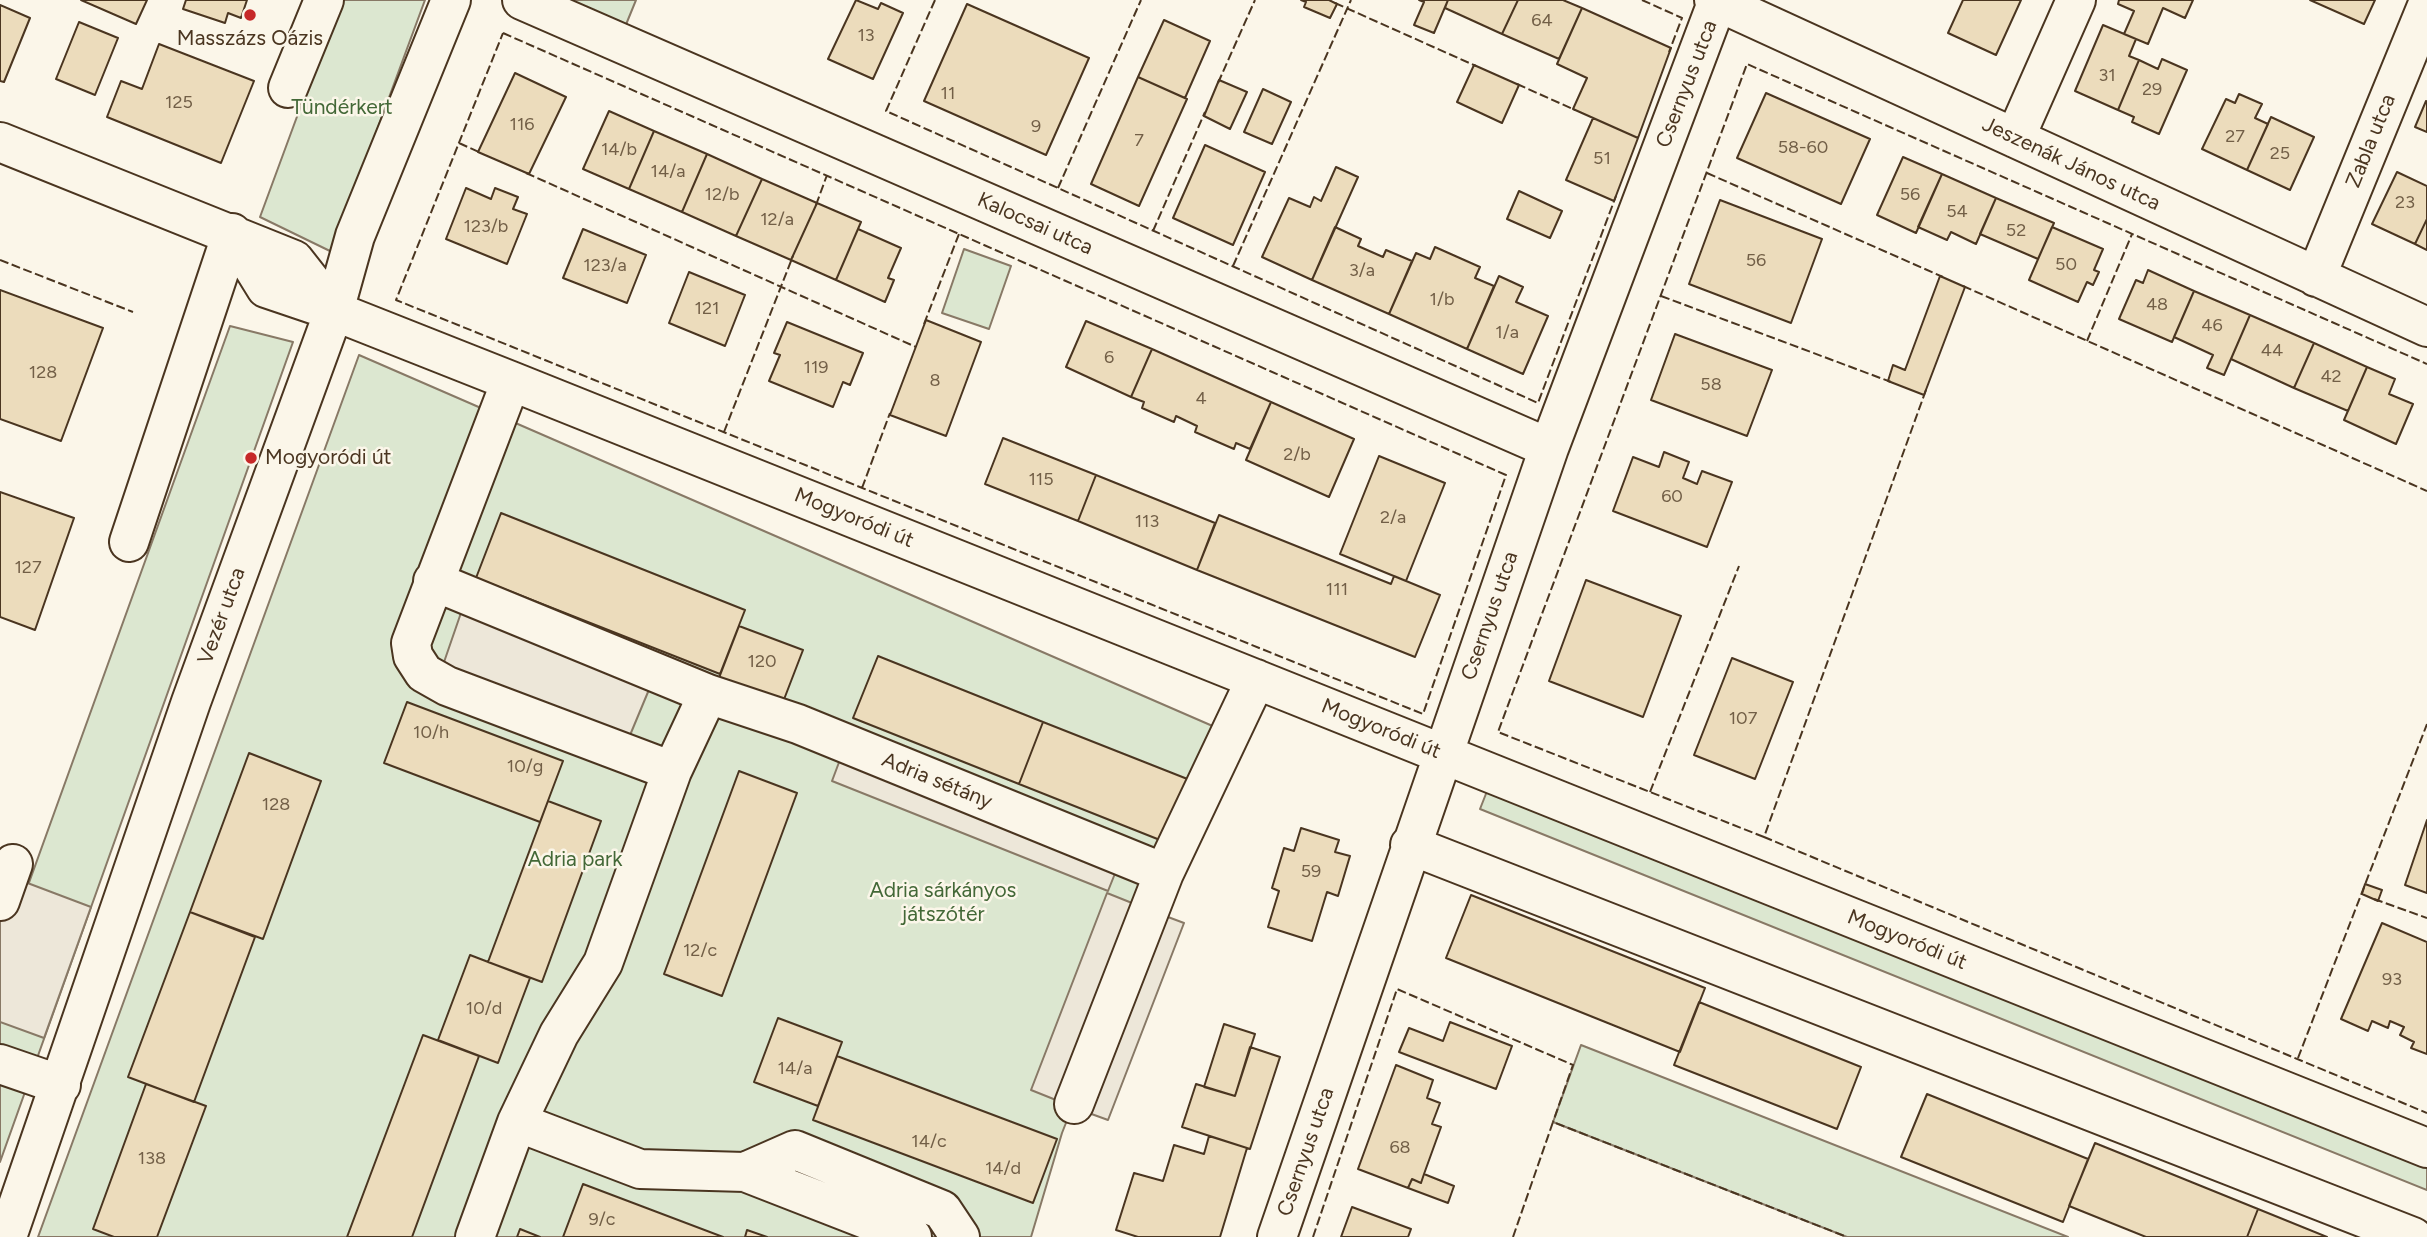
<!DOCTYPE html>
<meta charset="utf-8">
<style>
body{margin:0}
canvas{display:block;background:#fbf6e9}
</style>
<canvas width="2427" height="1237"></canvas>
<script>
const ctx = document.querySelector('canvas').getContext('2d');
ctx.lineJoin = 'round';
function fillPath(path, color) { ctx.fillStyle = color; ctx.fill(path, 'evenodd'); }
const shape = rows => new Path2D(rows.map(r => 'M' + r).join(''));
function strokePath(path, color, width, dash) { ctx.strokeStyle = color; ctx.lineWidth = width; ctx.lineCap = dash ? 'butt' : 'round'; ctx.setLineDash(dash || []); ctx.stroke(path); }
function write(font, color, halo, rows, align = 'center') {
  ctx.font = font + ' Figtree,sans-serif'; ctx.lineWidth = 5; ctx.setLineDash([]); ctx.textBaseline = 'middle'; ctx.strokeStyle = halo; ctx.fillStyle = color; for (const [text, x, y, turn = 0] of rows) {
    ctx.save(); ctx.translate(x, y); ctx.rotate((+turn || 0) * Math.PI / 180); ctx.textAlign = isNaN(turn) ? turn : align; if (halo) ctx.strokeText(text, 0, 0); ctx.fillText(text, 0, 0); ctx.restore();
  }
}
const green = shape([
 [340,0,425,0,332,252,260,217,340,0],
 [568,0,636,0,625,27,568,0],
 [964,249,1011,266,989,329,942,313,964,249],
 [230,326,293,342,0,1162,0,963,230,326],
 [359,355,1231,734,1164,873,1062,1133,1031,1237,38,1237,359,355],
 [1491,781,2427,1158,2427,1190,1480,809,1491,781],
 [1581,1045,2068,1237,1847,1237,1553,1122,1581,1045]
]);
fillPath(green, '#dce7d0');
strokePath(green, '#887966', 2);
const parking = shape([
 [463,607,653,680,628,740,443,665,463,607],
 [841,757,1118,866,1108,891,832,781,841,757],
 [9,876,91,907,44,1038,0,1022,0,901,9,876],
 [1107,893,1132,903,1056,1100,1031,1090,1107,893],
 [1160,914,1184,923,1108,1120,1086,1112,1160,914]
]);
fillPath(parking, '#ede7d9');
strokePath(parking, '#887966', 2);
const building = shape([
 [81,0,147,0,136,24,81,0],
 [186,0,247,0,241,18,228,13,225,23,183,9,186,0],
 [856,0,878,9,881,3,903,13,873,79,828,59,856,0],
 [1301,0,1329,0,1337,4,1330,18,1304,7,1306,2,1301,0],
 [1419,0,1448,0,1434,33,1414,25,1424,2,1419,0],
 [1448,0,1518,0,1502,34,1445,8,1448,0],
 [1518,0,1563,0,1582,8,1559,59,1502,34,1518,0],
 [1963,0,2021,0,1996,55,1948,33,1963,0],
 [2119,0,2193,0,2185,18,2163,8,2148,44,2124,34,2134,11,2118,4,2119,0],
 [2310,0,2375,0,2364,24,2310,0],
 [967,4,1089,58,1046,155,924,101,967,4],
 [0,5,30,18,4,82,0,81,0,5],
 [1582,8,1671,48,1638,138,1573,109,1587,78,1557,64,1582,8],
 [1164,20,1210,41,1185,98,1138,77,1164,20],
 [79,22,118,38,95,95,56,79,79,22],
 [2103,25,2136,39,2129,56,2139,60,2118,110,2075,91,2103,25],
 [159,44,254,81,221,163,107,117,121,81,142,89,159,44],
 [2162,59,2187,70,2159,134,2132,122,2134,117,2118,110,2139,60,2158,69,2162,59],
 [1474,65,1519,85,1502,123,1457,102,1474,65],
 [515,73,566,97,529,174,478,152,515,73],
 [1138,77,1187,99,1139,206,1091,184,1138,77],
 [1219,80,1247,92,1230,129,1204,116,1219,80],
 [1263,89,1291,102,1272,144,1244,132,1263,89],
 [1766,93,1870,139,1841,204,1737,158,1766,93],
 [2239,94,2262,104,2255,118,2268,124,2247,170,2202,149,2226,99,2235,103,2239,94],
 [2426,101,2427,102,2427,132,2415,127,2426,101],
 [609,111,654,131,629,189,583,169,609,111],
 [2271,117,2314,137,2290,190,2247,170,2271,117],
 [1593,118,1638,138,1614,201,1566,180,1593,118],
 [654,131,707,154,682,212,629,189,654,131],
 [1205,145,1265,172,1233,245,1173,218,1205,145],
 [707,154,762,179,736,236,682,212,707,154],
 [1903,157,1942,174,1916,233,1877,215,1903,157],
 [1336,167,1358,177,1312,280,1262,257,1289,198,1310,207,1314,197,1321,201,1336,167],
 [2397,172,2427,186,2427,219,2415,244,2372,224,2397,172],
 [1942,174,1996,198,1976,244,1951,232,1947,240,1918,227,1942,174],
 [762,179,817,203,791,260,736,236,762,179],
 [466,188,491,199,495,188,518,197,513,209,527,214,507,264,446,239,466,188],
 [1519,191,1562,211,1550,238,1507,219,1519,191],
 [1996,198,2054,223,2038,259,1980,234,1996,198],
 [1720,200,1822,239,1791,323,1689,284,1720,200],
 [817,203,861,222,836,280,791,260,817,203],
 [2427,219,2427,250,2415,244,2427,219],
 [1335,227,1361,239,1358,246,1383,257,1386,250,1412,261,1389,314,1312,280,1335,227],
 [2052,227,2103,249,2094,270,2099,272,2093,285,2087,282,2078,302,2029,280,2052,227],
 [583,229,646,255,627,303,563,278,583,229],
 [858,229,901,248,888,278,894,280,885,302,836,280,858,229],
 [1435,247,1480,267,1475,278,1494,286,1467,349,1389,314,1416,253,1430,259,1435,247],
 [2148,270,2194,291,2172,342,2119,319,2136,280,2143,283,2148,270],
 [689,272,745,295,725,346,669,323,689,272],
 [1499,276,1523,287,1516,302,1548,316,1523,374,1467,349,1499,276],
 [1940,276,1965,287,1924,395,1888,381,1893,365,1905,370,1940,276],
 [0,290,103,328,61,441,0,419,0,290],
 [2194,291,2250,315,2224,375,2207,368,2213,355,2174,337,2194,291],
 [2250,315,2314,343,2294,388,2231,359,2250,315],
 [926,320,981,342,946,436,890,415,926,320],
 [1086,321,1152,349,1131,397,1066,367,1086,321],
 [787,322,863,353,850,385,843,382,833,407,769,381,780,355,774,353,787,322],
 [1675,334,1772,370,1747,436,1651,400,1675,334],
 [2314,343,2367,367,2348,411,2294,388,2314,343],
 [1152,349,1271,402,1250,449,1236,443,1234,449,1195,432,1197,426,1176,416,1174,422,1142,408,1144,402,1131,397,1152,349],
 [2367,367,2395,379,2389,394,2413,404,2396,444,2344,420,2367,367],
 [1271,402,1354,439,1329,497,1246,460,1271,402],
 [1003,438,1096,475,1078,521,985,484,1003,438],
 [1664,452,1689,462,1683,478,1697,484,1702,471,1732,482,1707,547,1613,511,1633,457,1659,467,1664,452],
 [1379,456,1445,483,1406,581,1340,554,1379,456],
 [1096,475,1215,523,1197,570,1078,521,1096,475],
 [0,492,74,518,35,630,0,617,0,492],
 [501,513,745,610,720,674,476,578,501,513],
 [1219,515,1391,584,1394,576,1440,595,1415,657,1197,570,1219,515],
 [1586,580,1681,616,1643,717,1549,681,1586,580],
 [739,626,803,650,778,715,714,691,739,626],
 [878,656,1043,722,1019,784,853,718,878,656],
 [1732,658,1793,682,1755,779,1694,755,1732,658],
 [407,702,563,761,540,822,384,763,407,702],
 [1043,722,1195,782,1170,844,1019,784,1043,722],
 [249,753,321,781,263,939,190,912,249,753],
 [739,771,797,793,722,996,664,974,739,771],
 [548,801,601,821,542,982,488,962,548,801],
 [2427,820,2427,893,2405,885,2427,820],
 [1301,828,1339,840,1335,852,1350,856,1338,896,1327,892,1312,941,1268,927,1279,891,1272,888,1284,848,1294,851,1301,828],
 [2365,884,2382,890,2378,901,2362,894,2365,884],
 [1471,895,1705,988,1680,1052,1446,958,1471,895],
 [190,912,255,937,194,1102,128,1077,190,912],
 [2382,923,2427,942,2427,1054,2411,1048,2414,1042,2400,1035,2404,1027,2390,1021,2388,1028,2372,1021,2368,1031,2341,1019,2382,923],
 [470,955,530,978,498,1063,438,1040,470,955],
 [1699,1002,1861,1067,1837,1129,1674,1065,1699,1002],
 [778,1018,842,1042,818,1106,754,1082,778,1018],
 [1450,1022,1512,1046,1496,1089,1399,1052,1409,1028,1443,1041,1450,1022],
 [1224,1024,1255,1034,1235,1096,1204,1087,1224,1024],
 [423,1035,479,1056,412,1237,347,1237,423,1035],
 [1250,1047,1280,1057,1250,1149,1182,1127,1196,1084,1235,1096,1250,1047],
 [837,1056,1057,1139,1033,1203,813,1120,837,1056],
 [1396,1065,1433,1080,1427,1098,1440,1103,1432,1124,1441,1127,1424,1174,1421,1183,1412,1179,1408,1188,1358,1169,1396,1065],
 [146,1084,206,1106,157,1237,114,1237,93,1229,146,1084],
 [1927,1094,2088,1159,2063,1222,1901,1157,1927,1094],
 [1209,1136,1247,1148,1220,1237,1138,1237,1116,1230,1134,1173,1163,1181,1174,1145,1204,1154,1209,1136],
 [2095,1143,2258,1209,2247,1237,2146,1237,2069,1206,2095,1143],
 [1424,1174,1454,1186,1448,1203,1408,1188,1412,1179,1421,1183,1424,1174],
 [583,1184,723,1237,563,1237,583,1184],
 [1352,1207,1411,1229,1408,1237,1341,1237,1352,1207],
 [2258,1209,2327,1237,2247,1237,2258,1209],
 [520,1229,540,1237,517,1237,520,1229],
 [747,1230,767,1237,745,1237,747,1230]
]);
fillPath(building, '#ecdcbc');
strokePath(building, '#4a3520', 2);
const minor = shape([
 [522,0,1549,448],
 [1714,0,2427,327],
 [288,88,324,0],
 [2015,138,2076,0],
 [0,142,294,260,334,311],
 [232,233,266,288,334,311,511,381,2427,1148],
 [2316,277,2427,6],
 [511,381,411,643,413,656,424,673,447,686,672,771],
 [129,542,232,233],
 [433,581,708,694],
 [1410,845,2413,1237],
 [0,901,13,864],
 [0,1064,61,1085],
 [1074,1104,1164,873,1256,679],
 [517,1122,640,1169,745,1172,795,1150,942,1210,960,1237],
 [745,1172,912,1237],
 [7,1237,191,702,334,311,355,236,451,0],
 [475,1237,517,1122,559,1034,603,963,672,771,708,694,798,724,1164,873],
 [1277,1237,1549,448,1718,0]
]);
strokePath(minor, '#4a3520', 42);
strokePath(minor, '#fbf6e9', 38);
strokePath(shape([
 [935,0,886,111,1538,403,1616,196],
 [1642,0,1682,18,1669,52],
 [1335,3,1476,66],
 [503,33,1506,475,1423,714,396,300,503,33],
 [1218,83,1255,0],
 [1517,84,1575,110],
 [459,143,481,153],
 [526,173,916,347],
 [1707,173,1943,277],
 [1058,188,1141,0],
 [816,205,827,175],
 [1153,231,1205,112],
 [0,260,133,312],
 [1233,266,1351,0],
 [1963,286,2427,491],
 [1661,296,1891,382],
 [924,324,959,234],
 [2087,341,2132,234],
 [1926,390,1764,837,2427,1113],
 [724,432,793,256],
 [862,488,890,413],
 [1650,792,1739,566],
 [1764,837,1498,732,1747,64,2427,364],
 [2374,899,2427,918],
 [2298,1058,2427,724],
 [1313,1237,1397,989,1573,1065,1553,1122],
 [1513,1237,1553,1122,1847,1237]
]), '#4a3520', 2, [9, 3.5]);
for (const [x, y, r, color] of [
 [250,15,7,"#c62828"],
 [251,458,7,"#c62828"]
]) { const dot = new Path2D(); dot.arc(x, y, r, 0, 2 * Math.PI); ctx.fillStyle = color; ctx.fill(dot); strokePath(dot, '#fbf6e9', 2.5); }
write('18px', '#725f47', null, [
 ["64",1542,21],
 ["13",866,36],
 ["31",2107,76],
 ["29",2152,90],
 ["11",948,94],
 ["125",179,103],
 ["116",522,125],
 ["9",1036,127],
 ["27",2235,137],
 ["7",1139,141],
 ["58-60",1803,148],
 ["14/b",619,150],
 ["25",2280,154],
 ["51",1602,159],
 ["14/a",668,172],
 ["12/b",722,195],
 ["56",1910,195],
 ["23",2405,203],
 ["54",1957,212],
 ["12/a",777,220],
 ["123/b",486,227],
 ["52",2016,231],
 ["56",1756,261],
 ["50",2066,265],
 ["123/a",605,266],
 ["3/a",1362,271],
 ["1/b",1442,300],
 ["48",2157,305],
 ["121",707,309],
 ["46",2212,326],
 ["1/a",1507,333],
 ["44",2272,351],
 ["6",1109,358],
 ["119",816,368],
 ["128",43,373],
 ["42",2331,377],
 ["8",935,381],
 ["58",1711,385],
 ["4",1201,399],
 ["2/b",1297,455],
 ["115",1041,480],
 ["60",1672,497],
 ["2/a",1393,518],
 ["113",1147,522],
 ["127",28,568],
 ["111",1337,590],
 ["120",762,662],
 ["107",1743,719],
 ["10/h",431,733],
 ["10/g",525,767],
 ["128",276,805],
 ["59",1311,872],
 ["12/c",700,951],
 ["93",2392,980],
 ["10/d",484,1009],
 ["14/a",795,1069],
 ["14/c",929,1142],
 ["68",1400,1148],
 ["138",152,1159],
 ["14/d",1003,1169],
 ["9/c",602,1220]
]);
write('21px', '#4a3520', '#fbf6e9', [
 ["Masszázs Oázis",250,39],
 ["Mogyoródi út",265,458,"left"]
]);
write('21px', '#4a3520', '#fbf6e9', [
 ["Csernyus utca",1687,84,-69],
 ["Zabla utca",2371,141,-68],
 ["Jeszenák János utca",2071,164,25],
 ["Kalocsai utca",1035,224,24],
 ["Mogyoródi út",854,518,22],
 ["Vezér utca",222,616,-70],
 ["Csernyus utca",1490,616,-71],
 ["Mogyoródi út",1381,729,22],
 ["Adria sétány",937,781,22],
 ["Mogyoródi út",1907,940,22],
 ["Csernyus utca",1306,1152,-71]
]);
write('21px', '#436837', '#fbf6e9', [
 ["Tündérkert",342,108],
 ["Adria park",575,860],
 ["Adria sárkányos",943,891],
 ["játszótér",943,915]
]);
</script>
